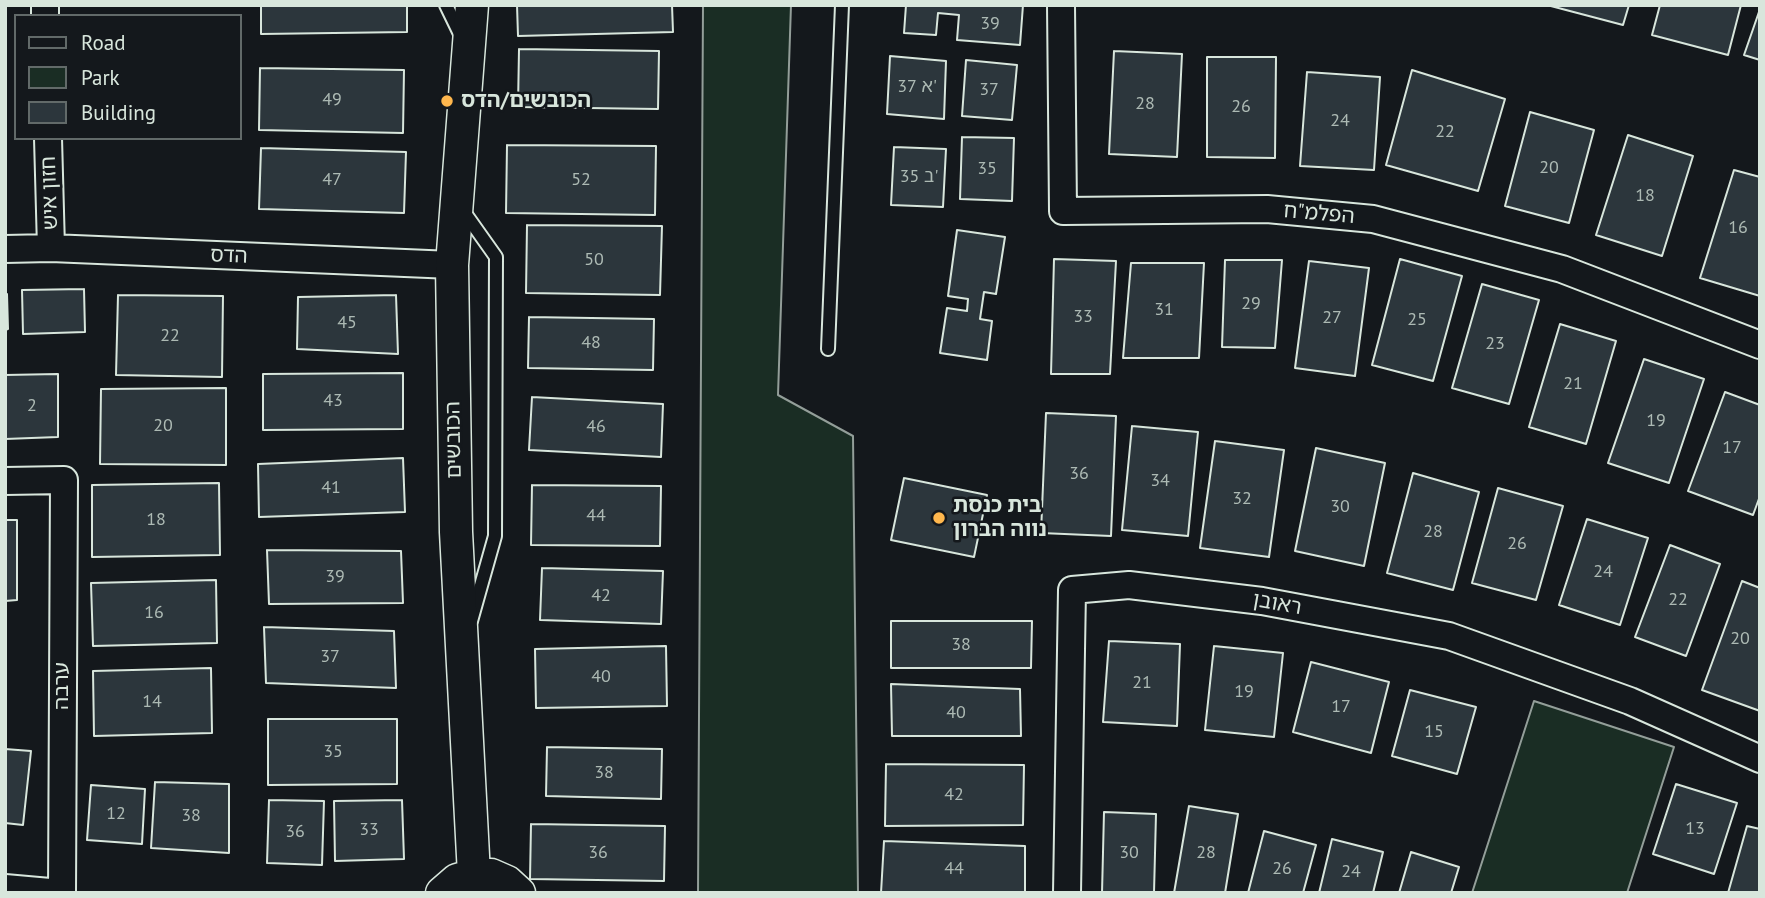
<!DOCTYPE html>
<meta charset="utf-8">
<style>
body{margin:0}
#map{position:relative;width:1765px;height:898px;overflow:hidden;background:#14181c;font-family:"PT Sans",sans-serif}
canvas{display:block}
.frame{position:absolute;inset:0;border:7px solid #d8e6dc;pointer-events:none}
.legend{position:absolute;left:14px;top:14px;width:228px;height:126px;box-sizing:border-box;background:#14181c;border:2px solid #626a69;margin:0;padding:9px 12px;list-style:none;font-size:21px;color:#d8e6dc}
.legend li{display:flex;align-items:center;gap:14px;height:35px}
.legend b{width:35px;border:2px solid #626a69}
</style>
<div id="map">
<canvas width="1765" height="898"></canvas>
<div class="frame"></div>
<ul class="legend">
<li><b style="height:9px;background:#14181c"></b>Road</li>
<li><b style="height:19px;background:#1a2d24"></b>Park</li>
<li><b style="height:19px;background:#2c363c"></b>Building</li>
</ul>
</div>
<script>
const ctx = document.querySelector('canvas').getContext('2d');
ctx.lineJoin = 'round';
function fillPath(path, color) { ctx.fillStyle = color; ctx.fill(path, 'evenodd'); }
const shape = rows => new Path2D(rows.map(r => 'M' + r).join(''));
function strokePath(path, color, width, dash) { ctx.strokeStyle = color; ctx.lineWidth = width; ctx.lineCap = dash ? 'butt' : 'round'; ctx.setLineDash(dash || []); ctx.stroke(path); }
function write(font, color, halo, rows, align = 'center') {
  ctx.font = font + ' "PT Sans","Noto Sans Hebrew",sans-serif'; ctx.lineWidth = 5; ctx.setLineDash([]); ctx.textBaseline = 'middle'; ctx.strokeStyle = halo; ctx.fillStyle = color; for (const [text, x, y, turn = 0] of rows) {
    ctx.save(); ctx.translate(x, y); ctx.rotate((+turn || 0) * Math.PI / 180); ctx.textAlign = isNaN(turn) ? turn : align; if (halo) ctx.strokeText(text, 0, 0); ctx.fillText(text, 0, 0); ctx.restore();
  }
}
const green = shape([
 [703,5,791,5,778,395,853,436,858,893,698,893,703,5],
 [1534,701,1674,747,1627,893,1472,893,1534,701]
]);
fillPath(green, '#1a2d24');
strokePath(green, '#939e99', 2);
const building = shape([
 [261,5,407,5,407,32,261,34,261,5],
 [517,5,672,5,673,32,518,36,517,5],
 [906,5,1023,5,1020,45,957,40,959,15,938,13,936,35,904,33,906,5],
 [1547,5,1629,5,1623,25,1547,5],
 [1660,5,1741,5,1728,55,1652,35,1660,5],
 [1760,9,1760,60,1744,55,1760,9],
 [519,49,659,51,658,109,518,107,519,49],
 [1114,51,1182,54,1177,157,1109,154,1114,51],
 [890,56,946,61,944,119,887,114,890,56],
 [1207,57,1276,57,1275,158,1207,157,1207,57],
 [966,60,1017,65,1012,120,962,116,966,60],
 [260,68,404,70,403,133,259,130,260,68],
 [1412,70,1505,99,1478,191,1386,165,1412,70],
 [1307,72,1380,77,1374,170,1300,166,1307,72],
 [1530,112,1594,130,1569,223,1505,206,1530,112],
 [1628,135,1693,156,1662,256,1596,235,1628,135],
 [962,137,1014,138,1012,201,960,199,962,137],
 [77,138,218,138,218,139,77,138],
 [507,145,656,146,655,215,506,213,507,145],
 [894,147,946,149,943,207,891,205,894,147],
 [261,148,406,152,404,213,259,209,261,148],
 [1734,170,1760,177,1760,296,1700,278,1734,170],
 [527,225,662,226,660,295,526,293,527,225],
 [957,230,1005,237,996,294,984,292,980,319,992,321,987,360,940,353,947,308,967,311,968,299,948,296,957,230],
 [1054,259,1116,261,1110,374,1051,374,1054,259],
 [1400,259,1462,276,1433,381,1372,365,1400,259],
 [1225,260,1282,260,1275,348,1222,347,1225,260],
 [1309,261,1369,268,1355,376,1295,368,1309,261],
 [1131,263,1204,263,1199,358,1123,358,1131,263],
 [1482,284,1539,300,1509,404,1452,388,1482,284],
 [84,289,85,332,23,334,22,290,84,289],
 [5,294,7,294,8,329,5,330,5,294],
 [118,295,223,296,222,377,116,375,118,295],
 [396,295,398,354,297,349,298,297,396,295],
 [529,317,654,319,653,370,528,368,529,317],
 [1560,324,1616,341,1586,444,1529,427,1560,324],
 [1644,359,1704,379,1669,483,1608,463,1644,359],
 [403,373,403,429,263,430,263,374,403,373],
 [58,374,58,437,5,439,5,375,58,374],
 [226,388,226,465,100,464,101,389,226,388],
 [1725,392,1760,405,1760,496,1753,515,1688,491,1725,392],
 [532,397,663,404,661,457,529,450,532,397],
 [1046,413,1116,416,1111,536,1041,533,1046,413],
 [1132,426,1198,432,1188,536,1122,530,1132,426],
 [1215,441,1284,450,1269,557,1200,548,1215,441],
 [1316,448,1385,463,1364,566,1295,551,1316,448],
 [403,458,405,512,259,517,258,464,403,458],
 [1413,473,1479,492,1453,590,1387,573,1413,473],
 [904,478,987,495,974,557,891,540,904,478],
 [219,483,220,555,92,557,92,485,219,483],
 [532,485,661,486,660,546,531,545,532,485],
 [1498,488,1563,506,1536,600,1472,583,1498,488],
 [1587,519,1648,538,1620,625,1559,605,1587,519],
 [5,520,17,520,17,600,5,601,5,520],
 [1670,545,1720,564,1686,656,1635,637,1670,545],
 [267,550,401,551,403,603,269,604,267,550],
 [542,568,663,571,661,624,540,620,542,568],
 [216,580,217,643,93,646,91,583,216,580],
 [1742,581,1760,588,1760,711,1702,690,1742,581],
 [891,621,1032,621,1031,668,891,668,891,621],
 [264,627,394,631,396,688,266,683,264,627],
 [1109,641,1180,644,1177,726,1103,722,1109,641],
 [666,646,667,706,536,708,535,649,666,646],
 [1214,646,1283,653,1274,737,1205,730,1214,646],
 [1311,662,1389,682,1371,753,1293,732,1311,662],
 [211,668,212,733,94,736,93,671,211,668],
 [891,684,1020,689,1021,736,892,736,891,684],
 [1410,690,1476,707,1457,774,1392,756,1410,690],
 [268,719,397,719,397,784,268,785,268,719],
 [547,747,662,749,661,799,546,796,547,747],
 [5,749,31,751,23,825,5,823,5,749],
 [886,764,1024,765,1023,825,885,826,886,764],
 [155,782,229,784,229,853,151,848,155,782],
 [1676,784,1737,803,1714,874,1653,854,1676,784],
 [91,785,145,789,142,844,87,840,91,785],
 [269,800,324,801,322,865,267,863,269,800],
 [402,800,404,859,335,861,334,801,402,800],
 [1189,806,1238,814,1225,893,1174,893,1189,806],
 [1104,812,1156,814,1154,893,1102,893,1104,812],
 [531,824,665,826,664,881,530,879,531,824],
 [1747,826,1760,829,1760,893,1728,893,1747,826],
 [1264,831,1316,845,1303,893,1248,893,1264,831],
 [1332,839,1383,852,1373,893,1319,893,1332,839],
 [884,841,1025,846,1025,893,881,893,884,841],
 [1411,852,1459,867,1451,893,1399,893,1411,852]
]);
fillPath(building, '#2c363c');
strokePath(building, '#d8e6dc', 2);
const service = shape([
 [446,5,461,36],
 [462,209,496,257,495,536,471,621],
 [828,349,842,5]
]);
const minor = shape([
 [45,5,45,16],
 [1061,5,1063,211,1267,209,1373,219,1562,269,1760,345],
 [48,138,51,248],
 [5,249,51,248,452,265],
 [5,481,64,480,62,893],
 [5,888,61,893],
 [1067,893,1072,590,1129,585,1262,601,1449,636,1630,701,1760,759]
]);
const tertiary = shape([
 [472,5,452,265,456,532,474,875],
 [442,893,457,880,474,875,491,875,507,882,519,893]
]);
strokePath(service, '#d8e6dc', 16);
strokePath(minor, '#d8e6dc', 30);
strokePath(tertiary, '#d8e6dc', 35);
strokePath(service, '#14181c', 12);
strokePath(minor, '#14181c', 26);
strokePath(tertiary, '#14181c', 32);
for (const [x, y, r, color] of [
 [447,101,7,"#ffb74d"],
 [939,518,7,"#ffb74d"]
]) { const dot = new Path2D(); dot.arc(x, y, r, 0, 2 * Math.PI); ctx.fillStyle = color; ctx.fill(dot); strokePath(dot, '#14181c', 2.5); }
write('18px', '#adbab4', null, [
 ["39",990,24],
 ["37 א'",917,87],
 ["37",989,90],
 ["49",332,100],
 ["28",1145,104],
 ["26",1241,107],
 ["24",1340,121],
 ["22",1445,132],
 ["20",1549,168],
 ["35",987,169],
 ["35 ב'",919,177],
 ["47",332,180],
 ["52",581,180],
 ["18",1645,196],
 ["16",1738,228],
 ["50",594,260],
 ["29",1251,304],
 ["31",1164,310],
 ["33",1083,317],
 ["27",1332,318],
 ["25",1417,320],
 ["45",347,323],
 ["22",170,336],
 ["48",591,343],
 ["23",1495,344],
 ["21",1573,384],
 ["43",333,401],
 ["2",32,406],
 ["19",1656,421],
 ["20",163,426],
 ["46",596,427],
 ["17",1732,448],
 ["36",1079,474],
 ["34",1160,481],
 ["41",331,488],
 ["32",1242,499],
 ["30",1340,507],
 ["44",596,516],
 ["18",156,520],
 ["28",1433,532],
 ["26",1517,544],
 ["24",1603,572],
 ["39",335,577],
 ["42",601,596],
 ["22",1678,600],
 ["16",154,613],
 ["20",1740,639],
 ["38",961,645],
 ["37",330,657],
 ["40",601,677],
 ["21",1142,683],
 ["19",1244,692],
 ["14",152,702],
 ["17",1341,707],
 ["40",956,713],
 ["15",1434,732],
 ["35",333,752],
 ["38",604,773],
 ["42",954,795],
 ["12",116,814],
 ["38",191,816],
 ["13",1695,829],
 ["33",369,830],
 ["36",295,832],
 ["36",598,853],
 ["30",1129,853],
 ["28",1206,853],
 ["44",954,869],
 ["26",1282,869],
 ["24",1351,872]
]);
write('bold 21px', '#d8e6dc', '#14181c', [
 ["הכובשים/הדס",461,101],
 ["בית כנסת",953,506],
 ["נווה הברון",953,530]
], 'left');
write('21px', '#d8e6dc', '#14181c', [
 ["חזון איש",50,193,-92],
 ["הפלמ\"ח",1319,214,5],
 ["הדס",229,256,2],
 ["הכובשים",454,440,-91],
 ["ראובן",1277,604,10],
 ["ערבה",62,686,-90]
]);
</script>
